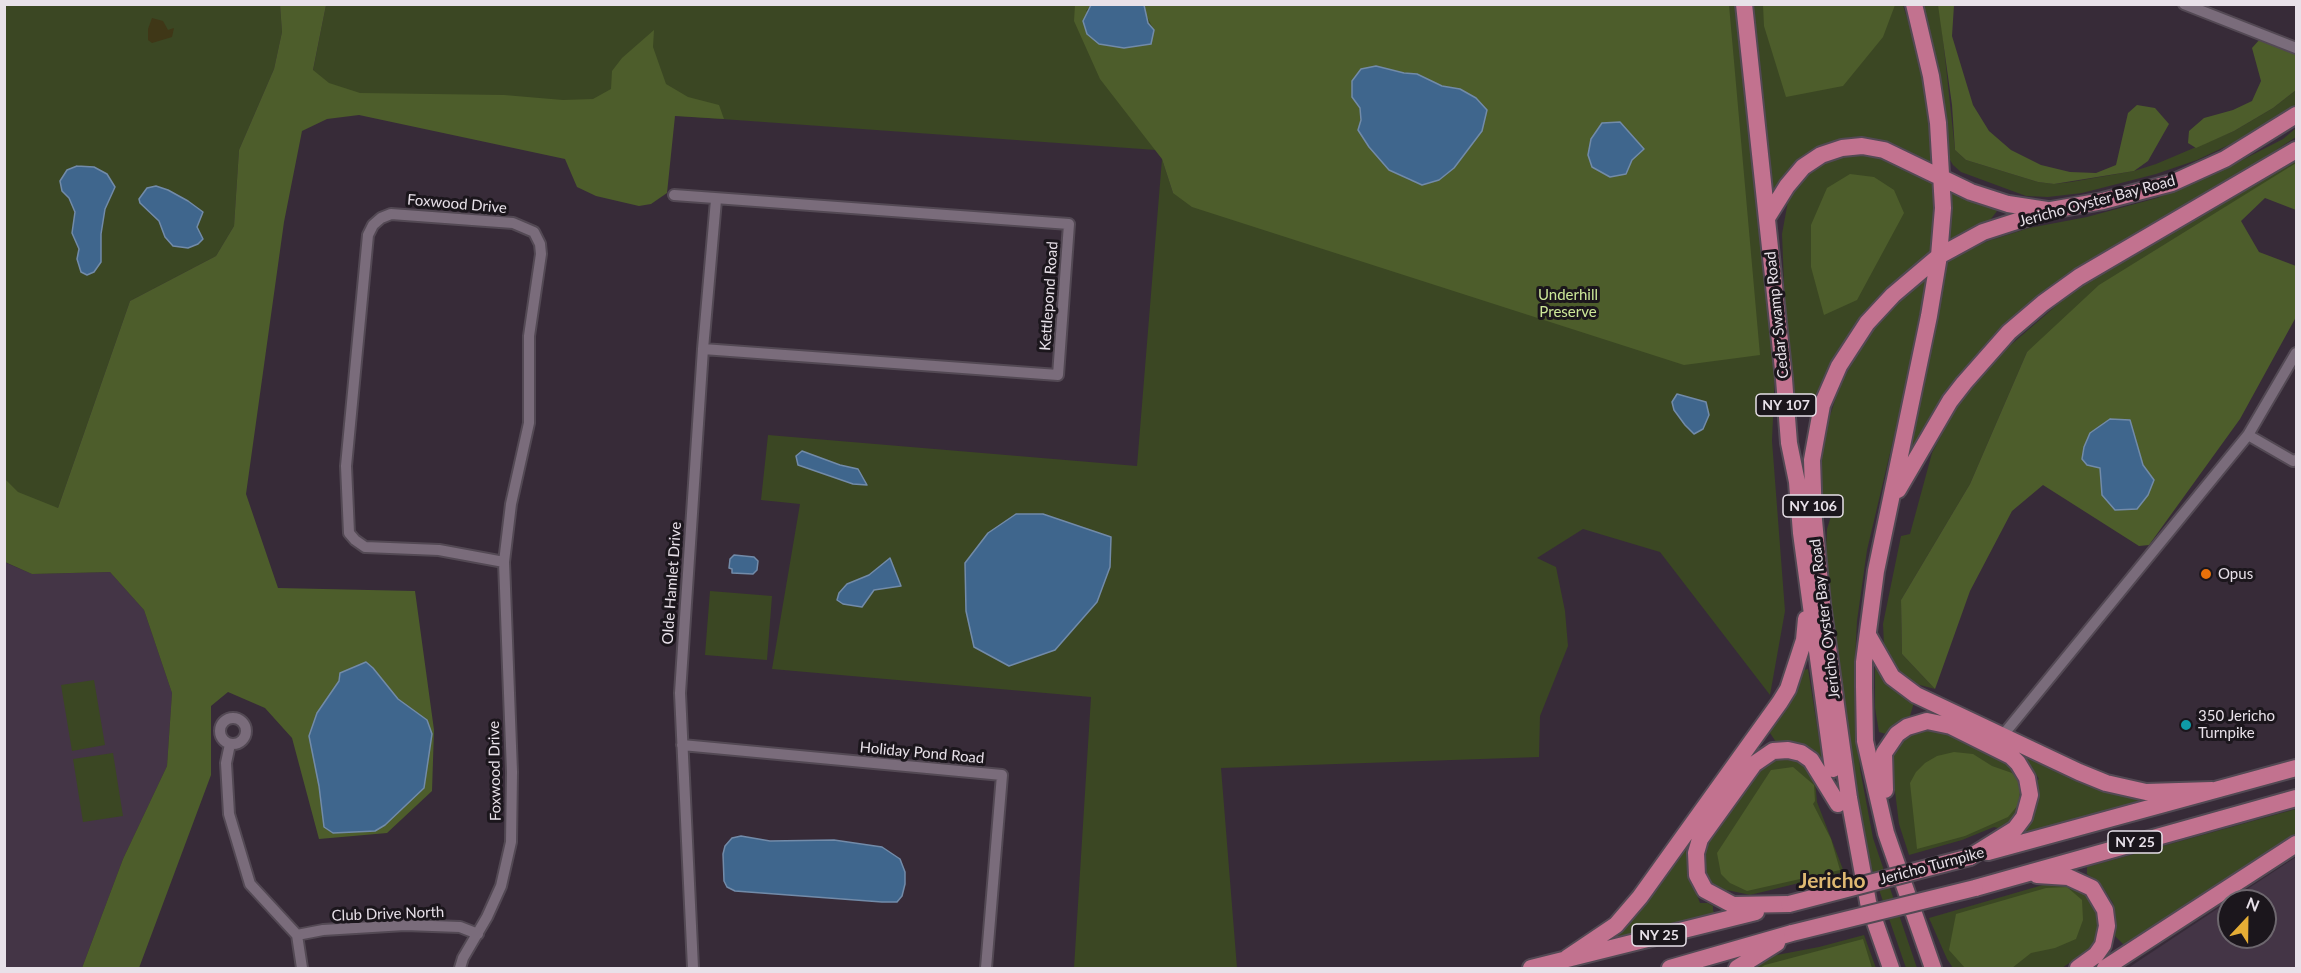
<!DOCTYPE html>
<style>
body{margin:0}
#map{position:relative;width:2301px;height:973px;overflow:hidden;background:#372b38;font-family:Lato,sans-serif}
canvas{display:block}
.frame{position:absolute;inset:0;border:6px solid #e8e1e9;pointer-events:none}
.north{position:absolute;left:2217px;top:889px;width:60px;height:60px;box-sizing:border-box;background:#1b161c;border:2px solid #6d676e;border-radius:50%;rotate:22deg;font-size:16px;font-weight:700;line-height:24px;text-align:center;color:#e8e1e9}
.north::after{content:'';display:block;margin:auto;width:21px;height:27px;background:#e5ad35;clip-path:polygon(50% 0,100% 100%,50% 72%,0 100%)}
</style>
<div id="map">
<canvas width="2301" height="973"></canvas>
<div class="frame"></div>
<div class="north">N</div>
</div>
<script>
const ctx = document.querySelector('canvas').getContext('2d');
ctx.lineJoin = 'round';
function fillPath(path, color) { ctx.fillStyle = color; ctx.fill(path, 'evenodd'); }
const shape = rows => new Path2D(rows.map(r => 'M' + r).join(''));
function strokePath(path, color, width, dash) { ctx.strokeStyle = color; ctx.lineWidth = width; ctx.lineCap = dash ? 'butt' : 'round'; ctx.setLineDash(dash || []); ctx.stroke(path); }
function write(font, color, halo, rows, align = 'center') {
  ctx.font = font + ' Lato,sans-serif'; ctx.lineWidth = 6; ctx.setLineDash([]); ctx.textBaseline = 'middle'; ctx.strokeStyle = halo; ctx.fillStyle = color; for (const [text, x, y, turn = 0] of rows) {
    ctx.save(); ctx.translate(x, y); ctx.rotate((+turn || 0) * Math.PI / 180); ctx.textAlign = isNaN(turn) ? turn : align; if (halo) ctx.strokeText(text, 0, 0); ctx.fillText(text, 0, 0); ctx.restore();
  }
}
fillPath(shape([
 [4,562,32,574,110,572,144,610,172,693,167,766,123,859,82,968,5,968],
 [2296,857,2296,968,2128,968,2205,917],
 [2229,901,2265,901,2265,937,2229,937]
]), '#443546');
fillPath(shape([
 [4,5,280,5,282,32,274,69,239,150,234,226,216,256,130,301,58,508,5,504],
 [326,5,1736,5,1775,372,1772,441,1785,611,1770,695,1660,552,1583,529,1537,558,1556,567,1565,611,1568,646,1540,716,1539,757,1221,768,1237,968,1074,968,1091,697,772,669,800,504,761,500,768,435,1137,466,1162,159,1173,193,1390,191,1156,150,638,113,308,96],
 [1752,5,1903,5,1914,40,1927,106,1934,164,1894,144,1858,138,1820,146,1788,170,1776,194,1772,193],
 [1916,5,1938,5,1940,11,1955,150,1966,160,2038,182,2054,184,2071,182,2134,171,2156,164,2234,131,2273,108,2296,90,2296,108,2254,133,2197,160,2156,174,2082,193,2048,197,2026,196,1961,172,1953,165,1947,155],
 [2296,128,2296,137,2223,185,2093,259,2040,294,1990,341,1949,389,1912,448,1908,446,1944,261,1988,241,2029,228,2087,217,2157,198,2217,173,2283,139],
 [1860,152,1886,157,1936,182,1931,254,1883,293,1851,332,1825,376,1812,411,1796,409,1785,308,1782,234,1788,201,1804,175,1832,158],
 [2296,156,2296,163,2027,352,1970,484,1901,600,1902,654,1935,689,1916,684,1901,676,1890,662,1884,646,1883,624,1901,536,1910,534,1932,453,1953,412,1991,362,2087,279],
 [1950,190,1991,206,1997,211,1985,227,1947,244],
 [1923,277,1927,282,1923,314,1867,550,1857,621,1854,679,1860,769,1873,838,1917,968,1906,968,1863,843,1825,574,1827,529,1831,516,1819,518,1817,487,1822,440,1840,385,1868,335,1898,300],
 [710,591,772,596,767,660,705,655],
 [1875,661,1915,699,1910,716,1900,722,1886,734,1879,732,1875,708],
 [1808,669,1822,757,1817,759,1790,742,1776,742,1768,730,1798,683,1803,670],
 [94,680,105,745,72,751,61,685],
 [1925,728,1940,729,2009,762,2020,775,2023,807,2005,830,1994,827,1962,840,1909,855,1899,824,1895,791,1888,775,1888,760,1896,745,1912,732],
 [2021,750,2140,794,2140,800,2097,815,2020,835,2036,798,2036,781,2039,779],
 [113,753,123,816,83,822,73,759],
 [1778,756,1800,757,1815,779,1817,802,1844,872,1750,895,1727,890,1725,893,1714,888,1705,872,1703,854,1708,839,1765,762],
 [2296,809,2296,835,2126,947,2114,935,2116,919,2113,903,2102,886,2087,874,2087,867],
 [1692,835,1687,857,1688,872,1700,903,1708,903,1713,906,1713,911,1717,914,1602,945],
 [2053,882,2070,883,2085,891,2097,908,2100,929,2093,947,2062,968,1953,968,1947,959,1929,918],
 [1864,935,1876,968,1744,968,1761,958,1819,947]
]), '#3b4723');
fillPath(shape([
 [280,5,326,5,313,70,329,83,360,93,504,95,563,100,593,99,611,89,612,71,622,58,654,30,653,47,666,84,688,97,719,105,724,119,675,116,667,193,651,204,639,206,596,196,577,187,565,159,359,115,327,119,302,131,284,222,246,494,278,588,415,591,434,730,432,791,387,833,319,839,292,738,265,708,228,692,211,706,211,775,139,968,82,968,123,859,167,766,172,693,144,610,110,572,32,574,5,562,4,478,18,492,58,508,130,301,216,256,234,226,239,150,274,69,282,32],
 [1075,5,1091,5,1086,11,1154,30,1144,11,1144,5,1729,5,1760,355,1684,365,1192,207,1173,193,1162,159,1100,79,1074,21],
 [1376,66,1404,73,1417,74,1442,86,1460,89,1482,131,1454,168,1439,180,1411,181,1389,170,1361,120,1360,108],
 [1602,123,1644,149,1632,160,1626,174,1588,155,1591,139],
 [1763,5,1763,4,1895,5,1883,37,1843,86,1786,97,1764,26],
 [1938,5,1954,5,1952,36,1973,105,1989,131,2011,150,2041,165,2070,172,2096,173,2116,165,2128,113,2137,105,2155,108,2169,124,2148,161,2134,171,2054,184,2038,182,1966,160,1955,150,1952,105],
 [2260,39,2296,52,2296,90,2273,108,2234,131,2196,148,2188,143,2189,131,2204,118,2233,110,2252,101,2261,81,2252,48],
 [2296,163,2296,210,2265,198,2241,221,2259,252,2296,266,2296,317,2240,419,2149,545,2139,546,2043,485,2012,511,1970,591,1935,689,1902,654,1901,600,1970,484,2027,352,2099,285],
 [2130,421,2143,465,2154,480,2102,495,2100,468],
 [1850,174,1874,177,1894,190,1904,213,1857,300,1824,315,1811,267,1811,225,1827,188],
 [1954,752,1973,754,1992,766,2012,773,2021,784,2018,805,2008,817,1965,836,1917,849,1910,783,1916,772,1925,763,1937,756],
 [1793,767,1814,785,1815,801,1813,804,1831,839,1840,870,1747,891,1730,883,1721,874,1717,853,1771,770],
 [2067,887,2082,900,2083,920,2076,939,2055,948,2031,953,2012,968,1965,968,1949,950,1956,914,2046,888],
 [1863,939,1872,968,1760,968,1765,965]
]), '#4d5d2b');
fillPath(shape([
 [152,18,163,21,168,30,174,28,172,37,152,43,148,40,148,29]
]), '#3f3717');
const water = shape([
 [1091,5,1144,5,1148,23,1154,30,1151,44,1124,48,1099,44,1087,34,1083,21,1091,5],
 [1376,66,1404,73,1417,74,1442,86,1460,89,1476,98,1487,110,1482,131,1454,168,1439,180,1422,185,1389,170,1369,147,1358,130,1361,120,1360,108,1352,97,1352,81,1361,69,1376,66],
 [1620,122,1644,149,1632,160,1626,174,1610,177,1592,167,1588,155,1591,139,1602,123,1620,122],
 [77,166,94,167,107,174,115,187,105,209,101,234,101,262,94,272,87,275,81,272,77,259,79,249,72,233,75,212,69,198,62,191,60,181,67,170,77,166],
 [156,186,168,190,188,201,203,212,197,227,203,239,198,244,188,248,173,246,165,237,159,221,140,203,139,199,147,188,156,186],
 [1677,394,1706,402,1709,415,1703,429,1694,434,1685,425,1674,410,1672,402,1677,394],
 [2110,419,2130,420,2143,465,2154,480,2148,495,2137,509,2115,510,2102,495,2100,468,2087,465,2082,459,2084,447,2090,433,2110,419],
 [802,451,840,465,858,469,867,485,853,484,798,465,796,456,802,451],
 [1016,514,1043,514,1111,537,1110,567,1097,602,1055,650,1009,666,974,647,966,611,965,563,988,533,1016,514],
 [734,555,754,557,758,561,757,570,753,574,732,573,732,569,729,568,730,559,734,555],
 [890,558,901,586,874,590,862,607,843,604,837,600,839,593,847,584,869,575,890,558],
 [366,662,373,668,398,699,427,720,432,734,424,788,385,825,375,831,333,833,324,827,319,786,309,736,317,713,339,681,340,673,366,662],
 [741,836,770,841,834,840,882,847,900,859,905,872,905,884,902,896,897,902,882,902,735,891,727,887,724,881,723,854,725,846,732,838,741,836]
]);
fillPath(water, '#3f668d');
strokePath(water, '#728ba9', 1.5);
const minor = shape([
 [2184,4,2296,48],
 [674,195,1069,224,1058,375,703,349],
 [391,214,513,223,534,232,540,244,541,254,529,336,529,423,511,504,504,562,439,550,365,547,355,540,349,533,346,466,368,235,373,225,381,218,391,214],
 [2248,435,2293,461,2296,460],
 '220 731a13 13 0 1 1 26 0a13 13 0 1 1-26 0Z',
 [2003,735,2248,435,2296,353],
 [230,744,226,763,229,814,250,884,297,935],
 [682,745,1002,775,986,968],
 [297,935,323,930,405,925,460,927,478,934],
 [297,935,302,968],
 [460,968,463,958,487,917,501,886,511,842,512,772,504,562],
 [693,968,680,693,703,349,716,200]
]);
const primary = shape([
 [1744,4,1784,379,1789,443,1797,482,1801,533,1833,769],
 [1914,4,1931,76,1938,123,1943,208,1939,256,1929,316,1876,571,1864,662,1864,687,1865,741,1886,833,1933,968],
 [1767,218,1787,186,1803,167,1821,155,1842,148,1862,146,1884,150,1971,192,2008,204,2047,210],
 [1898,490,1950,401,1964,383,2009,332,2043,303,2079,277,2296,150],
 [1868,635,1892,677,1916,695,2079,772,2106,783,2146,792,2212,790],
 [1885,790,1884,753,1897,734,1907,727,1927,721,1951,726,2011,756,2018,763,2027,778,2030,795,2024,817,2015,829,1970,857],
 [1988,852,2296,768],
 [2037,875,2068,877,2092,888,2105,910,2107,926,2103,945,2096,955,2078,968],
 [1975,888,2296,798],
 [1868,902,1891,968],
 [1789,904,1733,905,1705,890,1697,875,1696,853,1700,839,1754,764,1773,751,1788,750,1801,753,1811,760,1838,804],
 [1869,907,1849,798,1822,604,1814,520,1812,460,1822,405,1839,366,1867,323,1893,295,1939,256,1983,232,2051,210,2103,201,2172,183,2225,159,2296,115],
 [1567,958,1616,925,1640,897,1780,702,1788,689,1804,640,1806,619],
 [1531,968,1756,912],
 [1670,968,1792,933],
 [1737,968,1777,943],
 [2105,968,2296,844]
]);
strokePath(minor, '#534954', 14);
strokePath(primary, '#534954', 20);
strokePath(minor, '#7a6c7b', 10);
strokePath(primary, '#c2728f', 16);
const primaryBridge = shape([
 [1789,904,1970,857],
 [1792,933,1975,888]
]);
strokePath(primaryBridge, '#534954', 20, []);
strokePath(primaryBridge, '#c2728f', 16);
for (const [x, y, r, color] of [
 [2206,574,6,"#e8710a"],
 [2186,725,6,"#0f9aa8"]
]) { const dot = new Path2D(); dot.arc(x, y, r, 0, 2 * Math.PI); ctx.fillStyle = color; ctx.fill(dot); strokePath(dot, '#1b161c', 2); }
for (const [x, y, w] of [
 [1786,405,60],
 [1813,506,60],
 [2135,842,54],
 [1659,935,54]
]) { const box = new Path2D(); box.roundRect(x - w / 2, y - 11, w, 22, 4.5); ctx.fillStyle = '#1b161c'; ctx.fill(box); strokePath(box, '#e8e1e9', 1.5); }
write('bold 14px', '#e8e1e9', null, [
 ["NY 107",1786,405],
 ["NY 106",1813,506],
 ["NY 25",2135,842],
 ["NY 25",1659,935]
]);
write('15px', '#e8e1e9', '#1b161c', [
 ["Jericho Oyster Bay Road",2097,201,-15],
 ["Foxwood Drive",457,204,5],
 ["Kettlepond Road",1049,296,-86],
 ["Cedar Swamp Road",1777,315,-96],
 ["Olde Hamlet Drive",672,583,-86],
 ["Jericho Oyster Bay Road",1825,619,-97],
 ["Holiday Pond Road",922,753,5],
 ["Foxwood Drive",495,771,-91],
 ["Jericho Turnpike",1932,866,-15],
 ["Club Drive North",388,914,-2]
]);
write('15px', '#cce798', '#1b161c', [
 ["Underhill",1568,295],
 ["Preserve",1568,312]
]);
write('15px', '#e8e1e9', '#1b161c', [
 ["Opus",2218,574],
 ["350 Jericho",2198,716],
 ["Turnpike",2198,733]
], 'left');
write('bold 21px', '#dfb972', '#1b161c', [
 ["Jericho",1832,881]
]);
</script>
